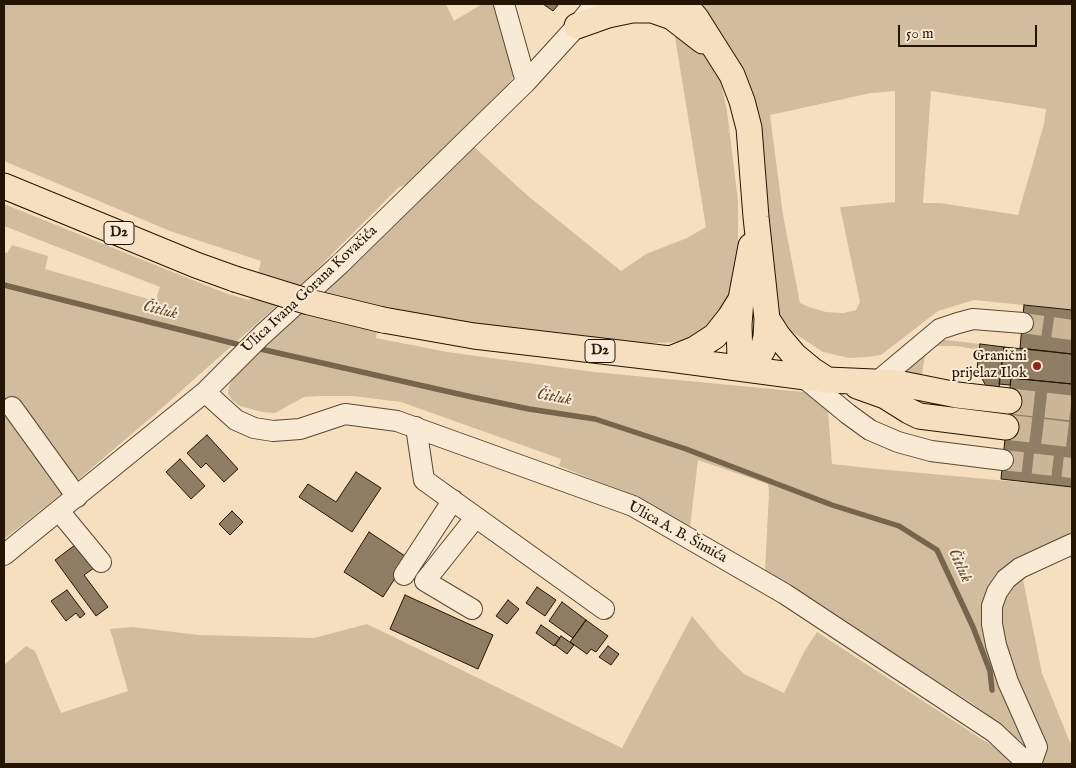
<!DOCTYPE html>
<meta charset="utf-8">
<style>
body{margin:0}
#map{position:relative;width:1076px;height:768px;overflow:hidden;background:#f5dfbe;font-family:"IM FELL English",serif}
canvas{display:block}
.frame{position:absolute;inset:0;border:5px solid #231502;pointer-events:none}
.scale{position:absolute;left:898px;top:25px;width:139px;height:22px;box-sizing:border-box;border:2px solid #231502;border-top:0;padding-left:6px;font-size:15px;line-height:18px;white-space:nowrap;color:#231502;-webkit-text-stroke:4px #f8ead5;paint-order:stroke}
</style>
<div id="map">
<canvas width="1076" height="768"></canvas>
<div class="frame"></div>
<div class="scale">50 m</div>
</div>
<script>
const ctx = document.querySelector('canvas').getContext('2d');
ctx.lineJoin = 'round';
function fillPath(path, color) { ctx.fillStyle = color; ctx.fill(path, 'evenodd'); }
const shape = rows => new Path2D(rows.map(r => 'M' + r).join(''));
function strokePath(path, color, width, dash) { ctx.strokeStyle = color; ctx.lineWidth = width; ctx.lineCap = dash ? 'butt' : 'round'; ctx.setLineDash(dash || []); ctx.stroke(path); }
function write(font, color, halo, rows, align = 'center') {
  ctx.font = font + ' "IM FELL English",serif'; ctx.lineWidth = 4; ctx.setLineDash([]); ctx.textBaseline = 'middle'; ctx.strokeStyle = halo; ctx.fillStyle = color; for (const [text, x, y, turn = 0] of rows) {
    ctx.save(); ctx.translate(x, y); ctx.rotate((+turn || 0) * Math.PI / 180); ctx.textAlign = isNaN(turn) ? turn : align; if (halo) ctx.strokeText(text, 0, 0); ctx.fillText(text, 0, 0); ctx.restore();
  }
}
fillPath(shape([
 [4,4,446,4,454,21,482,4,495,4,516,69,512,79,502,92,411,183,399,187,308,278,154,415,60,495,4,539,4,252,7,253,12,245,48,256,45,269,155,301,160,287,4,226,4,204,225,293,249,300,253,296,261,261,170,231,4,161],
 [693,4,1072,4,1072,310,974,300,938,311,881,355,867,357,849,358,823,352,788,329,779,318,756,145],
 [895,91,895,202,840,207,860,302,856,310,843,313,826,312,809,307,800,303,783,215,770,115,871,93],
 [931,91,1046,109,1044,124,1018,215,940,203,923,203],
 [674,31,696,45,711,65,720,78,727,111,738,201,738,264,725,315,685,342,649,343,530,331,406,317,380,310,376,338,447,352,594,372,804,392,817,397,828,411,832,464,878,469,1072,487,1072,535,991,589,986,590,983,603,1026,746,973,704,765,571,769,492,768,484,698,460,690,527,634,496,559,466,561,459,401,402,353,396,320,396,304,397,275,413,262,412,240,406,232,400,228,394,229,386,235,374,376,240,472,145,528,196,621,271,646,254,687,238,706,227],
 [938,339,980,344,979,350,956,346,937,346,925,356,921,380,904,378,902,368],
 [1022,575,1042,673,1069,740,1072,745,1072,764,1042,764,1044,757,1042,740,1008,665,998,628,1004,595],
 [692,616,719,649,744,674,784,693,804,652,817,632,997,749,1012,764,4,764,4,665,26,646,35,651,61,713,128,691,110,629,132,627,199,635,314,638,367,624,622,748]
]), '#d1bd9e');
strokePath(shape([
 [4,285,244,346],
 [256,348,472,397,529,409,595,419,686,449,832,505,899,526,937,550,973,627,990,671,992,690]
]), '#76654c', 5.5);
const building = shape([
 [543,4,559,4,553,11,543,4],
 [1024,305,1072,310,1072,354,1020,348,1024,305],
 [980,344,1004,347,999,388,986,386,977,369,980,344],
 [1004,347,1072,354,1072,384,1011,378,1010,385,999,384,1004,347],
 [1011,378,1072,384,1072,487,1001,479,1011,378],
 [207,435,238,469,224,482,206,463,201,468,187,453,207,435],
 [180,459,205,486,191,499,166,472,180,459],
 [356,472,381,488,352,532,299,497,308,484,336,502,356,472],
 [232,511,243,522,230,535,219,524,232,511],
 [369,532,408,558,383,597,344,572,369,532],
 [79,542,97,566,84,575,108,607,96,616,55,560,79,542],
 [537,587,556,600,545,616,526,603,537,587],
 [67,590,85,614,80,618,76,613,66,621,51,601,67,590],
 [405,595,493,635,478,669,390,629,405,595],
 [508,600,519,609,507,624,496,616,508,600],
 [562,602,586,620,573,638,549,621,562,602],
 [586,620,608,636,596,652,591,649,587,654,570,642,586,620],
 [541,625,560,638,554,646,536,633,541,625],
 [561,636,574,645,567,654,555,645,561,636],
 [608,646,619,654,611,665,599,657,608,646]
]);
fillPath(building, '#907e64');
strokePath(building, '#231502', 1);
strokePath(shape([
 [1023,323,1072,330],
 [1003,460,1072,468]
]), '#cbb798', 20, [20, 10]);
strokePath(shape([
 [1009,401,1072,408],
 [1006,427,1072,435]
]), '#cbb798', 25, [25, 12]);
const minor = shape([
 [504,4,526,82],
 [803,377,848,414,870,430,898,442,931,451,1003,460],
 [878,381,940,329,958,323,973,319,1023,323],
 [205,392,236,420,254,428,273,431,300,429,345,414,397,421,633,506,785,594,994,732,1028,764],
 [12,407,77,497],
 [416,427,424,480,604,609],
 [59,511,101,562],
 [4,555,205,392,262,335,340,264,526,82,577,26,595,4],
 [404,575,453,500],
 [472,609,425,581,476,517],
 [1031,764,1037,747,1008,682,996,645,992,624,992,606,997,592,1006,579,1020,568,1072,544]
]);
const major = shape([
 [644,4,652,10,672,17,703,41],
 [684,4,696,18,732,75,742,101,749,128,756,217,767,319,766,337,763,349,757,359,744,369],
 [577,26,608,15,632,10,652,10],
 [4,186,196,265,235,279],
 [767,319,778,336,795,356,812,370,826,379],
 [383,320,474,336,670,359,828,380,897,383,957,395,1009,401],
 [670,359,695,349,715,336,730,317,740,301],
 [744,369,740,358,739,325,741,299,751,246],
 [857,386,885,396,909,411,919,416,1006,427]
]);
strokePath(minor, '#584831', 22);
strokePath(major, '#231502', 27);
strokePath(minor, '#f8ead5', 20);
strokePath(major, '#f5dfbe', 25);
const majorBridge = shape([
 [235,279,309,302,383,320]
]);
strokePath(majorBridge, '#231502', 27, []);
strokePath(majorBridge, '#f5dfbe', 25);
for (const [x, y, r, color] of [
 [1037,366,5,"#8f2418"]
]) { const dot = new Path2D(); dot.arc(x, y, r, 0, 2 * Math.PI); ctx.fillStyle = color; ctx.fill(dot); strokePath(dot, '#f8ead5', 2); }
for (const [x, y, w] of [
 [119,233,30],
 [600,351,30]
]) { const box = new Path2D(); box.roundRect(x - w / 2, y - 11.5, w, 23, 4); ctx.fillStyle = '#f8ead5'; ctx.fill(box); strokePath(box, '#231502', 1); }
write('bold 14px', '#231502', null, [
 ["D2",119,233],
 ["D2",600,351]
]);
write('15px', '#231502', '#f8ead5', [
 ["Ulica Ivana Gorana Kovačića",310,290,-43],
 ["Ulica A. B. Šimića",677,533,29]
]);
write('15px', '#231502', '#f8ead5', [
 ["Granični",1027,357],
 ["prijelaz Ilok",1027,374]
], 'right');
write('italic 16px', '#5b4a34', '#f8ead5', [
 ["Čitluk",160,311,14],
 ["Čitluk",554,398,10],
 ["Čitluk",959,566,65]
]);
</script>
